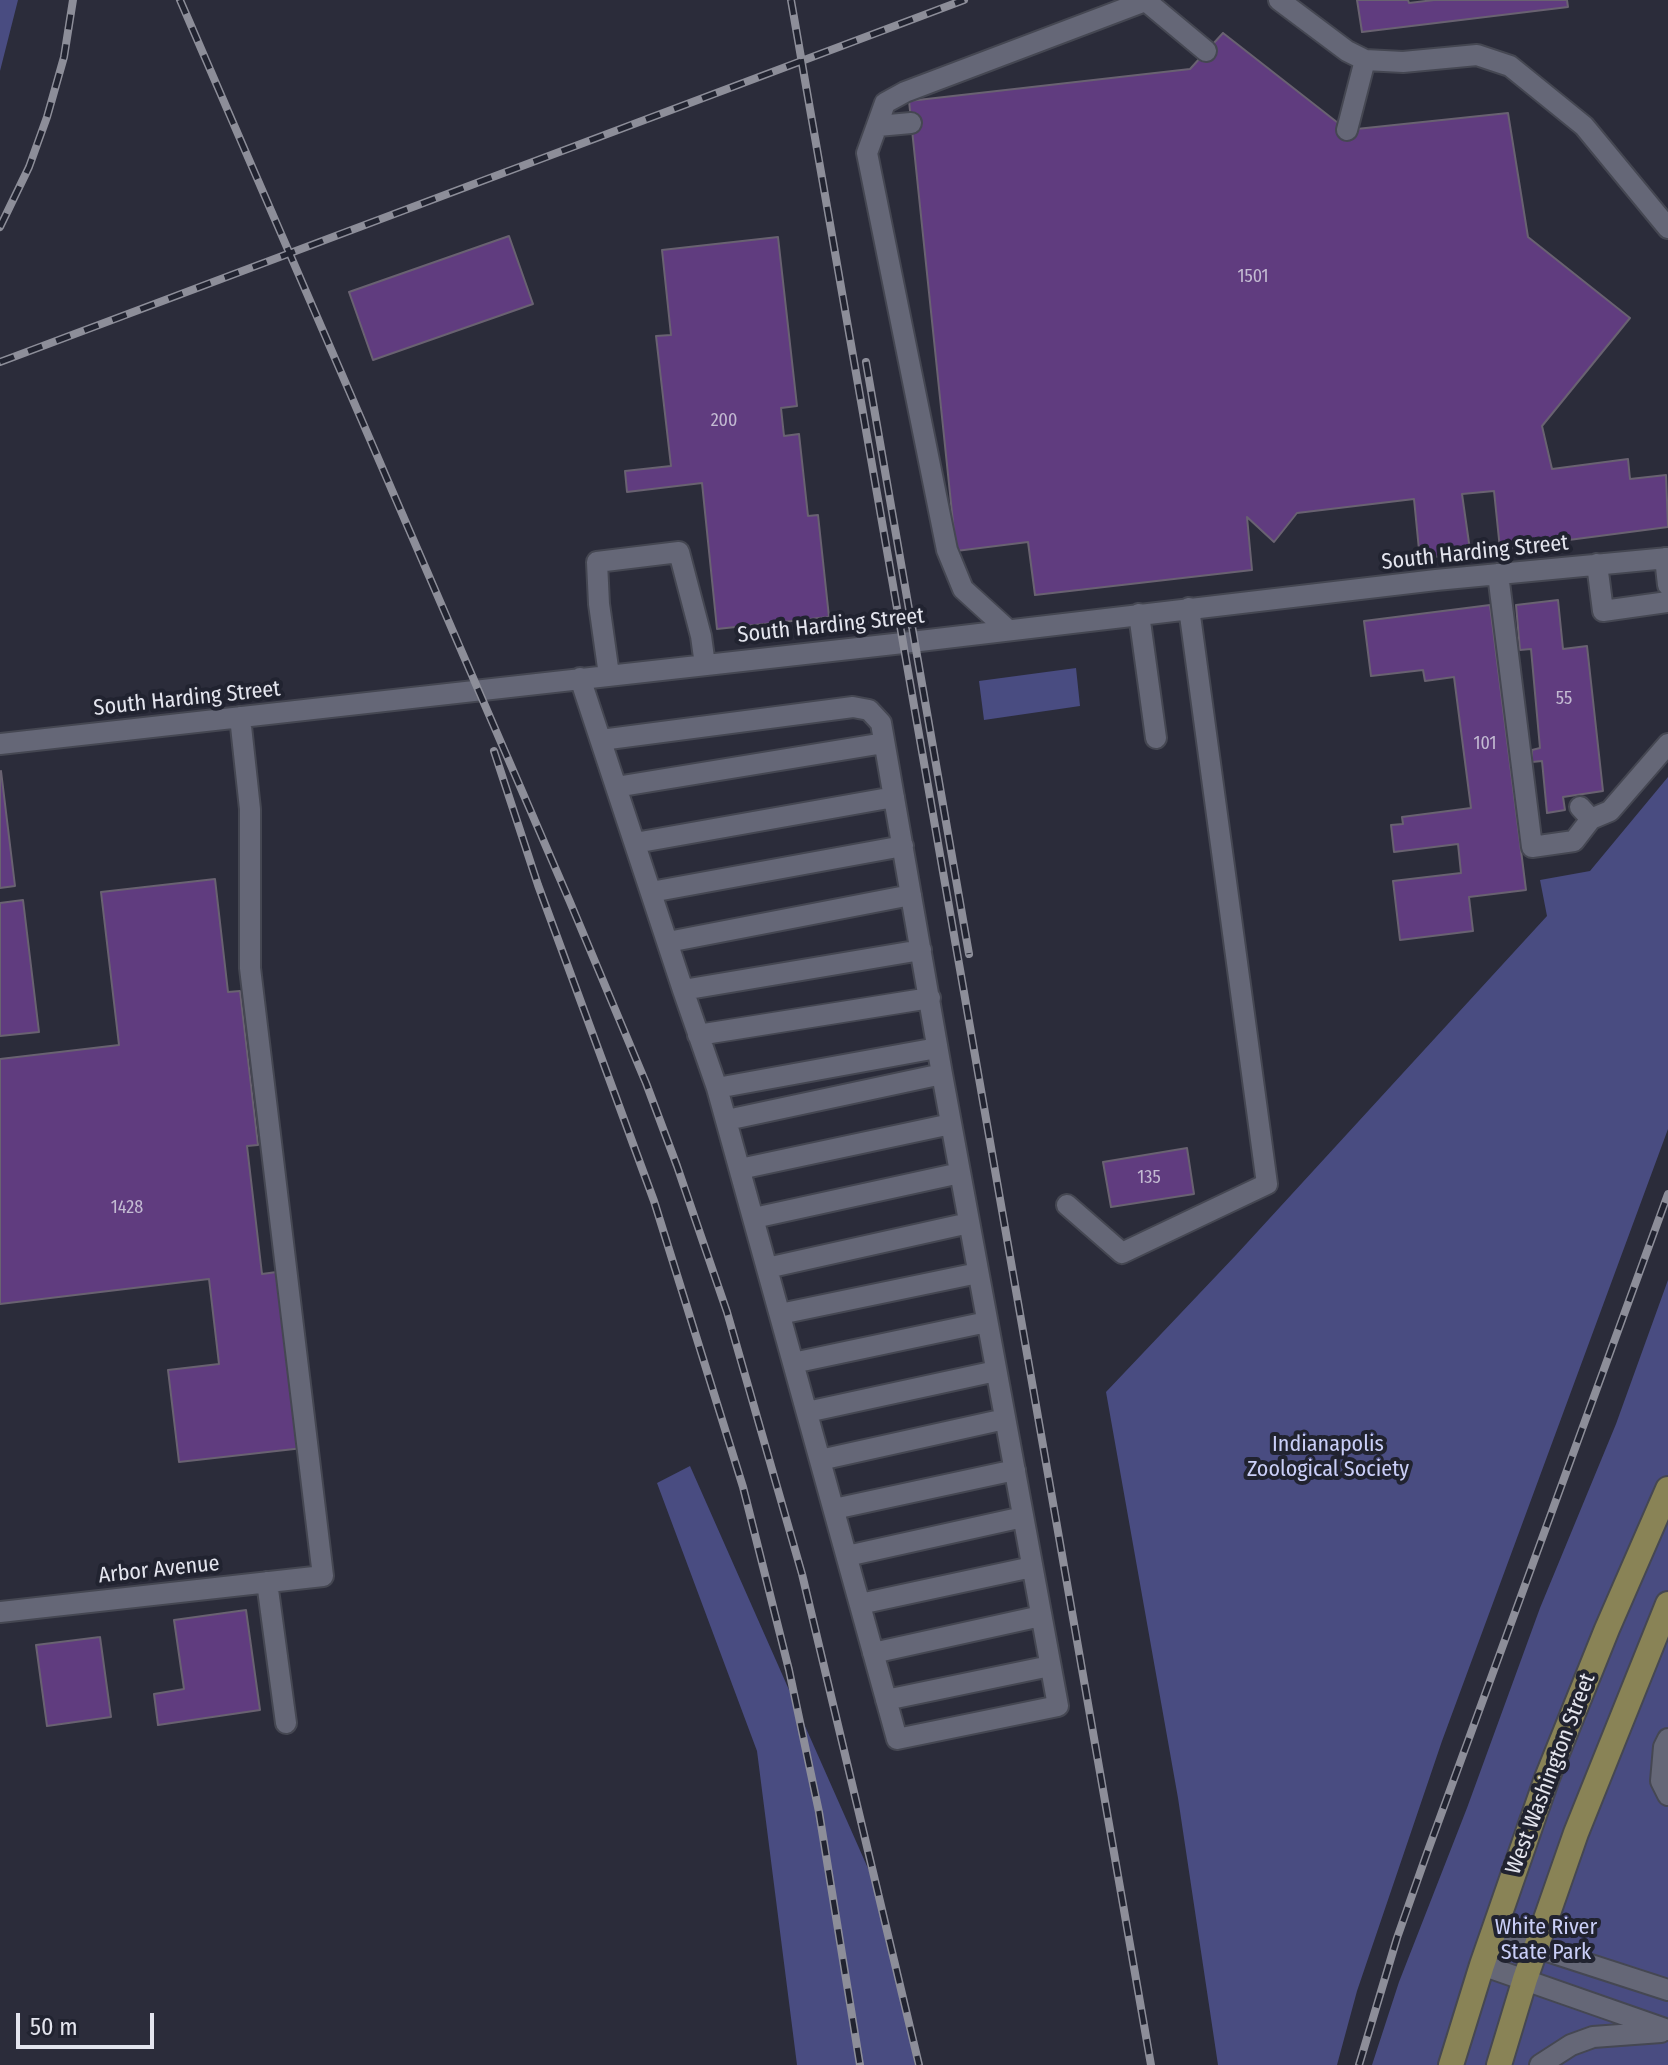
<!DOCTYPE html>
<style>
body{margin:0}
#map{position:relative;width:1668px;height:2065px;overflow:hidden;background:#2b2c3a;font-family:"Fira Sans Condensed",sans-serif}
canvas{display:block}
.scale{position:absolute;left:16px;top:2013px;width:138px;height:36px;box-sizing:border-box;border:4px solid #e4e5ee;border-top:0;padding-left:10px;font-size:24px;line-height:28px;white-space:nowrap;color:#e4e5ee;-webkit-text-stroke:6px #212330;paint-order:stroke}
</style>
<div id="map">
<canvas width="1668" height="2065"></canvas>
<div class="scale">50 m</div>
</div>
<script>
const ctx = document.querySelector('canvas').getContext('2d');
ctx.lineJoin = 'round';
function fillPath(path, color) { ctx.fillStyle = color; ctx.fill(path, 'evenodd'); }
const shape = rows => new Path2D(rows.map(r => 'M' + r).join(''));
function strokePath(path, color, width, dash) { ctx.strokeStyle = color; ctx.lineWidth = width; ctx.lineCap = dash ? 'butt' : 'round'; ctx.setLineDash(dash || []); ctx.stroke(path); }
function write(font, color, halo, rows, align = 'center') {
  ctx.font = font + ' "Fira Sans Condensed",sans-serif'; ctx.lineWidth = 8; ctx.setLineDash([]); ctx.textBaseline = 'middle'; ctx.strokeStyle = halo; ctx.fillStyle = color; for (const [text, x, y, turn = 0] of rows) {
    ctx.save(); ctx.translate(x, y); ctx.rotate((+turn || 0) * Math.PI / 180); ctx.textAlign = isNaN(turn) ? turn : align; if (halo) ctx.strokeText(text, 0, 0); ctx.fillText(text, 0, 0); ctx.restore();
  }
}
fillPath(shape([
 [0,0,18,0,0,71],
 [1076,668,1080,706,984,720,979,681],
 [1668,777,1668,1129,1442,1741,1357,1991,1337,2065,1218,2065,1178,1798,1106,1392,1236,1255,1547,916,1540,880,1590,871],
 [1668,1280,1668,2065,1372,2065,1399,1982,1467,1808,1540,1608,1616,1424],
 [690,1466,878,1891,915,2065,797,2065,757,1751,657,1483]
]), '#494c81');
const building = shape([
 [1357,0,1408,0,1409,3,1434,0,1567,0,1568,7,1362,32,1357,0],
 [1223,33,1347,130,1508,113,1528,237,1630,318,1542,426,1552,469,1628,459,1630,479,1666,475,1668,527,1500,549,1494,491,1462,494,1470,550,1420,560,1414,499,1297,513,1274,542,1247,517,1252,570,1035,595,1028,542,956,551,909,101,1190,69,1223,33],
 [509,236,533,304,373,360,349,292,509,236],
 [778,237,797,406,781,408,784,436,799,434,808,516,818,515,829,617,717,629,702,483,627,492,625,471,671,466,656,336,671,335,662,250,778,237],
 [1558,600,1563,649,1587,646,1603,791,1563,797,1565,810,1547,813,1542,761,1532,762,1532,750,1540,748,1531,649,1520,650,1516,605,1558,600],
 [1490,605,1526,890,1469,897,1473,931,1400,940,1393,881,1461,873,1458,844,1394,852,1391,825,1403,824,1402,817,1471,808,1454,677,1425,681,1423,670,1371,676,1364,621,1490,605],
 [1,771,15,886,0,888,0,772,1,771],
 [215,879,228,992,240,991,258,1145,247,1146,262,1274,291,1270,312,1447,179,1462,168,1370,219,1364,209,1279,0,1304,0,1059,119,1045,101,892,215,879],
 [23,900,39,1032,0,1036,0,903,23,900],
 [1187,1148,1194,1194,1111,1207,1103,1162,1187,1148],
 [246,1610,260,1710,158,1725,154,1694,184,1689,174,1620,246,1610],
 [100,1637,111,1717,47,1726,36,1645,100,1637]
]);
fillPath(building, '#603c7f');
strokePath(building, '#696271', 2);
const minor = shape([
 [1279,0,1347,51,1365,60,1403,62,1477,55,1510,66,1584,126,1668,228],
 [1146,1,1206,51],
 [878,126,911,123],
 [1347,130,1365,60],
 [1665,558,1668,585],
 [1597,564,1603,611,1668,602],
 [1498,574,1532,847,1574,841,1591,819],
 [1139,614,1156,738],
 [1008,630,963,589,947,550,867,153,885,103,905,92,1148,0],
 [609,675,599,604,597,562,679,552,701,636,705,665],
 [580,678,683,990,717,1088,897,1739,1058,1706,942,1074,881,723,869,710,853,707,601,740],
 [0,744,903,643,1436,580,1668,558],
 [616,787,884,743],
 [1580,807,1591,819,1610,811,1668,744],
 [635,843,894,797],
 [651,892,903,846],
 [668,942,911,895],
 [683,990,921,950],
 [698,1035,930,998],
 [717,1088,937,1048],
 [727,1120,942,1074],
 [740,1169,951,1124],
 [1067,1205,1122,1253,1267,1184,1189,608],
 [754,1218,960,1173],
 [767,1268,969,1223],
 [780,1314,978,1273],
 [793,1363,987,1322],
 [807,1412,996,1371],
 [820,1460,1005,1419],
 [834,1509,1015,1470],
 [847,1556,1023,1517],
 [267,1582,286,1723],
 [860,1604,1032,1567],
 [0,1612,323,1576,250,968,250,809,240,717],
 [873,1653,1041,1616],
 [886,1700,1050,1666],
 [1668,1739,1664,1747,1661,1781,1668,1795],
 [1492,1933,1668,1990],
 [1482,1965,1668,2030],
 [1540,2065,1571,2045,1593,2037,1661,2032]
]);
const major = shape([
 [1451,2065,1482,1965,1547,1778,1607,1629,1668,1489],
 [1499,2065,1525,1979,1576,1833,1668,1604]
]);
strokePath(minor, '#454752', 24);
strokePath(major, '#454752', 28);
strokePath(minor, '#656777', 20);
strokePath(major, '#898356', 24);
const rail = shape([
 [180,0,570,902,646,1083,677,1166,727,1312,802,1574,919,2065],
 [791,0,1151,2065],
 [0,227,29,167,47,117,64,57,73,0],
 [0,362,964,0],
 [866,362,969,954],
 [494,751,538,885,654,1201,743,1487,789,1670,819,1812,860,2065],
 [1359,2065,1397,1938,1427,1853,1668,1194]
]);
strokePath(rail, '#8d8e99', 8);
strokePath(rail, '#212330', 5, [15]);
write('18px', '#c3bbd2', null, [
 ["1501",1253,277],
 ["200",724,421],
 ["55",1564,699],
 ["101",1485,744],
 ["135",1149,1178],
 ["1428",127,1208]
]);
write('22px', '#e4e5ee', '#212330', [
 ["South Harding Street",1475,553,-6],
 ["South Harding Street",831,626,-6],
 ["South Harding Street",187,699,-6],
 ["Arbor Avenue",159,1570,-6],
 ["West Washington Street",1551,1774,-69]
]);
write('22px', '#cacff8', '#212330', [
 ["Indianapolis",1328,1445],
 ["Zoological Society",1328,1470],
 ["White River",1546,1928],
 ["State Park",1546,1953]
]);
</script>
